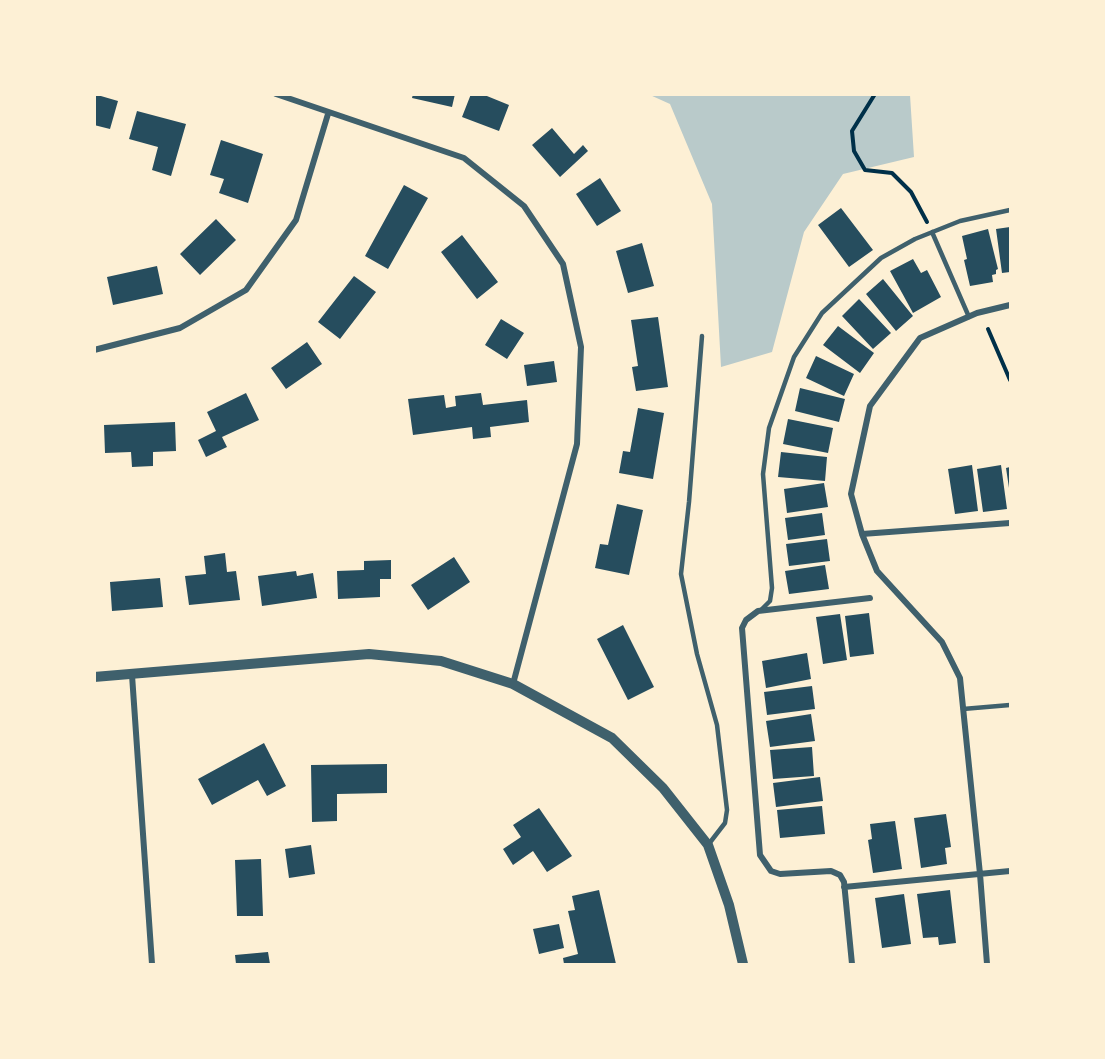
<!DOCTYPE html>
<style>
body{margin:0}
#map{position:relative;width:1105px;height:1059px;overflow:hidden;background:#fdf0d5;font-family:Mulish,sans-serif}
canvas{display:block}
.frame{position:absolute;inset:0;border:96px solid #fdf0d5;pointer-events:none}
</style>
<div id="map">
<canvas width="1105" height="1059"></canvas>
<div class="frame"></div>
</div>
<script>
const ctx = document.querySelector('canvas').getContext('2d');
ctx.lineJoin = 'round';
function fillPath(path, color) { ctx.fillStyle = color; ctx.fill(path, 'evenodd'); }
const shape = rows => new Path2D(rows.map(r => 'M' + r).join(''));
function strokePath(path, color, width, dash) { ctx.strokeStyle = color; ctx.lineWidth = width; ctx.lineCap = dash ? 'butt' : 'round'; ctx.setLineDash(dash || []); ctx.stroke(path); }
fillPath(shape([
 [650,95,910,95,914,157,843,174,804,232,772,352,721,367,712,204,670,104]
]), '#b9caca');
fillPath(shape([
 [94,94,118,101,110,129,94,125],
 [413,94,455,94,452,107,412,98],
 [471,94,482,94,509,105,499,131,462,117],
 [137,111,186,124,171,176,152,170,158,147,129,139],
 [552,128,574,154,583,145,588,151,560,177,532,145],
 [221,140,263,154,248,203,219,193,224,179,210,175],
 [600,178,621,211,597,226,576,194],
 [404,185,428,198,388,269,365,256],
 [841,208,873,250,849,267,818,225],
 [216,219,236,240,200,275,180,254],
 [1010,227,1010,272,1002,273,996,229],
 [988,229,998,269,996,270,996,274,992,275,993,282,970,286,964,260,967,259,962,236],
 [462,235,498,282,477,299,441,252],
 [642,243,654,286,628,293,616,251],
 [913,259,921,273,927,270,941,297,913,313,890,271],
 [157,266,163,294,113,305,107,277],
 [354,276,376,292,340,339,318,322],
 [883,279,913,316,896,331,866,294],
 [859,299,891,333,873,349,842,316],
 [658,317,668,387,636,391,632,367,638,366,631,320],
 [501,319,524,333,507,359,485,345],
 [838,326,874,353,860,373,823,345],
 [307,342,322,364,286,389,271,368],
 [816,356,854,374,844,396,806,378],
 [554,361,557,382,527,386,524,365],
 [800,388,845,399,839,422,795,411],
 [246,393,259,420,222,437,227,447,206,457,198,440,216,431,207,412],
 [481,393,483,405,527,400,529,422,490,427,491,437,473,439,472,427,413,435,408,399,444,395,446,408,456,406,455,396],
 [638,408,664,413,653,479,619,473,623,451,630,452],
 [788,419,833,428,828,453,783,444],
 [175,422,176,451,153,452,153,466,132,467,131,452,105,453,104,425],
 [781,452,827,457,825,481,778,477],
 [972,465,978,511,955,514,948,469],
 [1001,465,1007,509,983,512,977,469],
 [1010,467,1010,488,1009,488,1006,468],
 [824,483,828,507,787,513,784,489],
 [617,504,643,510,629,575,595,568,600,544,608,545],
 [822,513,825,535,788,540,785,518],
 [827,539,830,561,789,566,786,544],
 [225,553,227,572,236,571,240,600,189,605,185,576,206,574,204,556],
 [454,557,470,582,428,610,411,585],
 [391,560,391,579,380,579,380,597,338,599,337,571,364,570,364,561],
 [825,565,829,589,789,594,785,571],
 [296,571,297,576,313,573,317,598,262,606,258,576],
 [160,578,163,607,112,611,110,582],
 [869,613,874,654,850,657,845,616],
 [840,614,847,660,823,664,816,617],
 [623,625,654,687,628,700,597,639],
 [807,653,811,679,766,688,762,661],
 [812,686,815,709,767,715,764,692],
 [811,714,815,741,770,747,766,721],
 [264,743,286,786,267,796,258,780,212,805,198,779],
 [812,747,814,776,773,779,770,750],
 [387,764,387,793,337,794,337,821,312,822,311,765],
 [820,777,823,801,776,807,773,783],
 [822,806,825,834,780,838,777,810],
 [539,808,572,856,547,872,533,851,513,865,503,849,521,837,513,825],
 [946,814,951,847,945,848,947,864,921,868,914,818],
 [895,821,902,869,873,873,868,840,872,839,870,824],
 [311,845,315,874,289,878,285,849],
 [261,859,263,916,237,916,235,860],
 [599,890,616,964,564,964,563,958,578,954,568,911,575,910,572,896],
 [950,890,956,943,939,945,938,937,923,938,917,894],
 [904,894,911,944,882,948,875,898],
 [559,924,564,948,539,954,533,929],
 [268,952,270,964,236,964,235,955]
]), '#264d5e');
strokePath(shape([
 [875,94,852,131,854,151,865,170,892,173,911,192,927,222],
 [988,329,1010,380]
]), '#003049', 4);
strokePath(shape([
 [932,232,969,317],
 [702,336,689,502,681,574,697,654,717,725,727,810,725,823,708,845],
 [761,610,770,601,772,588,763,474,769,428,794,357,822,313,881,258,915,239,960,221,1010,210],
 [963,709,1010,705]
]), '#3f606c', 4.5);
strokePath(shape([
 [276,94,464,158,524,206,563,264,581,347,577,444,513,684],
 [94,350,180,328,246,290,296,220,328,114],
 [862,534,1010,523],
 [132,675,152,964],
 [844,887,1010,871],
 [852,964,844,882,840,875,831,871,780,874,771,871,760,855,742,628,746,620,758,611,870,598],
 [987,964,980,874,960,678,942,642,877,571,862,534,851,494,870,406,920,338,977,313,1010,305]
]), '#3f606c', 6);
strokePath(shape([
 [94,677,369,654,441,661,513,684,612,738,663,788,708,845,729,905,743,964]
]), '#3f606c', 10);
</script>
